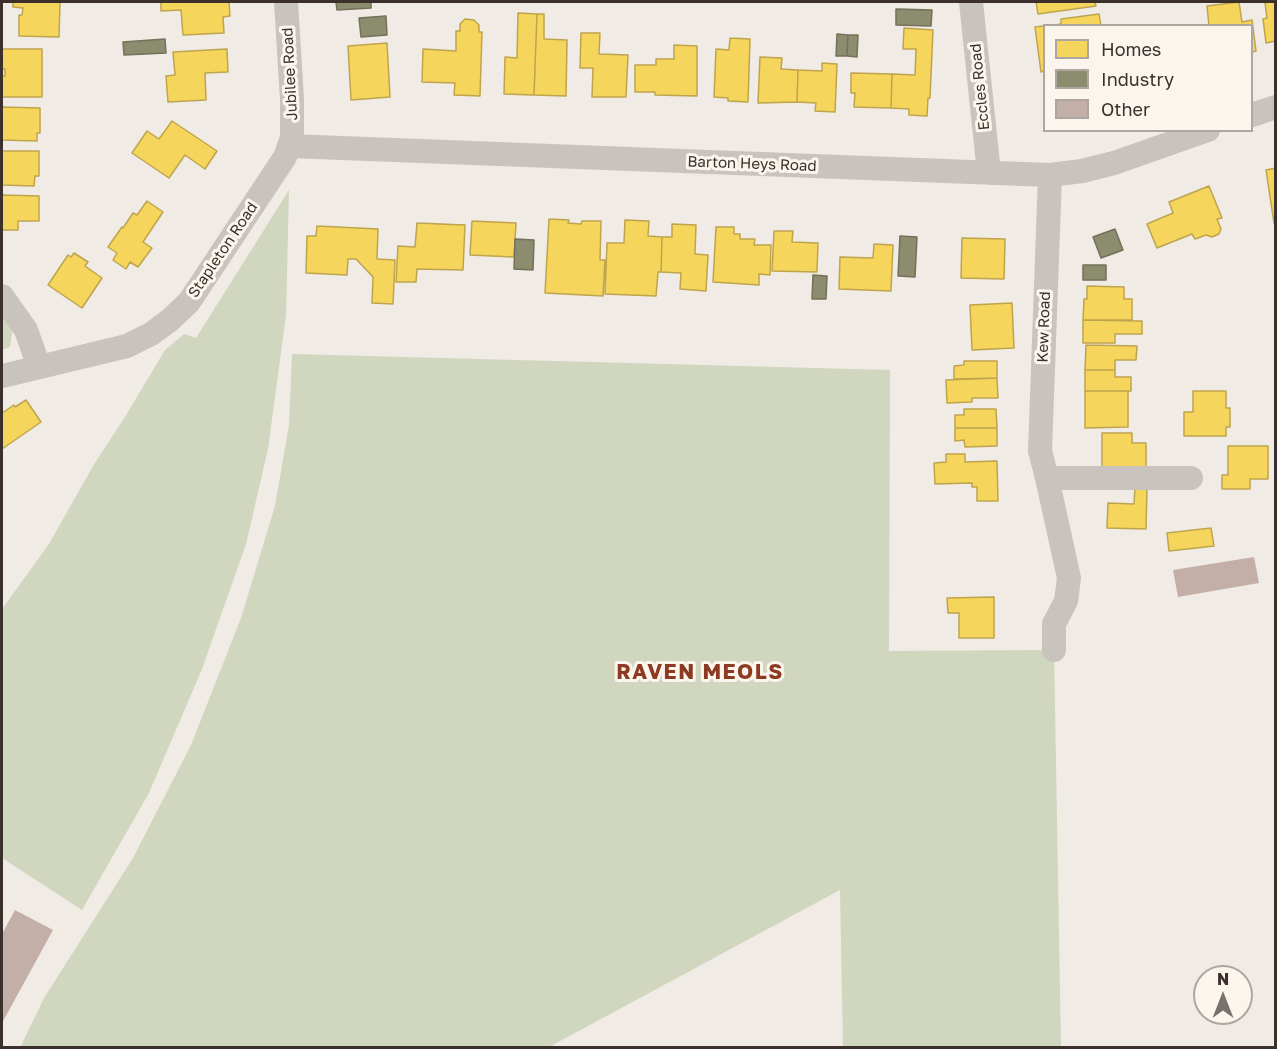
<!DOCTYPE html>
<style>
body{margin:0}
#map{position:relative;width:1277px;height:1049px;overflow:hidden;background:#f0ebe5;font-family:"Golos Text",sans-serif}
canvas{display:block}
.frame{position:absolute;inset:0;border:3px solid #3b302b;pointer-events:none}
.legend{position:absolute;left:1043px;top:24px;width:210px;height:108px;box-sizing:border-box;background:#fbf5ee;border:2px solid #aea6a0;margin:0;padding:8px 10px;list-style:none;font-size:18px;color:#3b302b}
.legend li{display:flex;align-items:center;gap:12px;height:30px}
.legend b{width:30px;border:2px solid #aea6a0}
.north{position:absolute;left:1193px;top:965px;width:60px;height:60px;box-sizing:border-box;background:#fbf5ee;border:2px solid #aea6a0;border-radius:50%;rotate:0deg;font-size:16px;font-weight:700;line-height:24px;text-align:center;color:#3b302b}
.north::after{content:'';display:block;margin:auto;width:21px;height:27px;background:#7a716c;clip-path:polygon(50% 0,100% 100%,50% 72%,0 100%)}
</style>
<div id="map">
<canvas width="1277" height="1049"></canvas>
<div class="frame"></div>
<ul class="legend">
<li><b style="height:16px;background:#f6d55c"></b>Homes</li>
<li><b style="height:16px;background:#8c8c6e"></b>Industry</li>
<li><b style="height:16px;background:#c3afa7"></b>Other</li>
</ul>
<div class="north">N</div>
</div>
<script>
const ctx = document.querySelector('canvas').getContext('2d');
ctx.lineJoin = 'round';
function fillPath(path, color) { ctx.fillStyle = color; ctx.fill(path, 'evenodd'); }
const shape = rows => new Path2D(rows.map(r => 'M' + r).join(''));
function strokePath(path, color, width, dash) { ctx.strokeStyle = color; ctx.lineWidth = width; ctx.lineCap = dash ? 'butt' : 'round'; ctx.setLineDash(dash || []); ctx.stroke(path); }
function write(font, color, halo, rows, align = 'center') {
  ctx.font = font + ' "Golos Text",sans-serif'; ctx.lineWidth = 6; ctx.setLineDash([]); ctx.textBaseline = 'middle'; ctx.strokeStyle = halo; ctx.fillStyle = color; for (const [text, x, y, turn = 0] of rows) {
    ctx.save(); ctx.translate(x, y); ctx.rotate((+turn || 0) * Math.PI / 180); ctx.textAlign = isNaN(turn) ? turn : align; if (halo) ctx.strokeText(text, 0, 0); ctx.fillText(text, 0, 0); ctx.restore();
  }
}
fillPath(shape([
 [289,190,286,315,268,449,246,544,202,669,149,793,82,910,2,858,2,609,49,544,93,466,125,417,165,350,184,334,196,338],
 [2,312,11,325,12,333,10,347,2,350],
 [292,354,890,370,889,651,1054,650,1061,1047,843,1047,840,890,549,1047,20,1048,44,998,133,858,191,745,241,618,275,506,289,425]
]), '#d1d6bf');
const homes = shape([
 [13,2,60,2,59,37,19,36,19,15,22,15,23,8,13,7,13,2],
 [161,2,229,2,230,16,223,17,224,33,183,35,181,10,161,11,161,2],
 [1036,2,1095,2,1096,6,1038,14,1036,2],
 [1239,2,1242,22,1252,20,1256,51,1252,52,1252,26,1209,26,1207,6,1239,2],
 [1270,2,1276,2,1276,41,1266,43,1263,19,1267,18,1265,3,1270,2],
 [518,13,537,14,534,95,504,94,505,57,517,58,518,13],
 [537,14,544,14,544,39,567,40,566,96,534,95,537,14],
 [1099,14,1101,26,1048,26,1061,24,1061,19,1099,14],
 [465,19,474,20,479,25,479,32,482,32,480,96,454,95,455,83,422,82,423,49,456,51,456,31,460,31,460,24,465,19],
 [1044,26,1044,71,1041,72,1035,27,1044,26],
 [904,28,933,30,930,98,928,98,927,116,909,115,909,109,891,108,892,74,915,75,916,49,903,49,904,28],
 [581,33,600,33,599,54,628,55,626,97,592,97,593,68,580,68,581,33],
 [730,38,750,39,748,102,728,101,728,98,714,97,716,49,729,50,730,38],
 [387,43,390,97,351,100,348,46,387,43],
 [674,45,697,46,697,96,655,95,655,92,635,92,635,65,656,65,656,59,674,59,674,45],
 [2,49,42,49,42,97,2,97,2,76,5,76,5,69,2,69,2,49],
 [227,49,228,72,205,73,206,100,168,102,166,76,175,75,173,52,227,49],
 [760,57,782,58,781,69,798,70,797,102,758,103,760,57],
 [822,63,837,64,835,112,815,111,816,103,797,102,798,70,822,71,822,63],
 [851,73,892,74,891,108,854,107,855,93,851,93,851,73],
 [2,107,40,108,40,133,37,133,37,141,2,140,2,107],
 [172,121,217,151,205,169,185,155,169,178,132,153,147,131,159,139,172,121],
 [2,151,39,151,39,176,35,176,34,186,2,185,2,151],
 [1276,168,1276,222,1274,223,1266,170,1276,168],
 [1209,186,1222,218,1217,219,1221,229,1219,234,1212,237,1206,235,1195,239,1192,234,1157,248,1147,224,1173,213,1169,202,1209,186],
 [2,195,39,196,39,221,18,221,18,230,2,230,2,195],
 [147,201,163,212,143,242,152,248,138,267,130,262,126,269,113,260,117,253,108,247,122,227,123,228,133,213,137,215,147,201],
 [549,219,569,220,568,223,581,224,582,221,601,221,600,260,605,260,603,296,545,293,549,219],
 [625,220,649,221,648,236,662,237,661,272,658,272,656,296,605,294,607,243,624,243,625,220],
 [472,221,516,223,514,257,470,255,472,221],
 [417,223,465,225,463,270,417,269,416,282,396,282,398,246,415,247,417,223],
 [672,224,696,225,695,254,708,255,706,291,680,289,681,273,661,272,662,237,672,237,672,224],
 [317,226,378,229,377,259,395,260,393,304,372,303,373,277,356,259,348,259,347,275,306,273,307,236,316,236,317,226],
 [716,227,734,227,734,234,740,234,740,239,755,239,754,245,771,245,770,275,759,274,759,285,713,282,716,227],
 [774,231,793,231,792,242,818,243,817,272,772,271,774,231],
 [962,238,1005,239,1004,279,961,278,962,238],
 [874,244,893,245,891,291,839,289,840,257,873,258,874,244],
 [74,253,88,262,85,266,102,278,82,308,48,285,68,255,71,257,74,253],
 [1087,286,1124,287,1124,299,1132,299,1132,320,1083,320,1084,299,1087,299,1087,286],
 [1012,303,1014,348,972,350,970,305,1012,303],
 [1083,320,1142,321,1142,334,1115,334,1115,343,1083,343,1083,320],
 [1086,345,1137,346,1136,360,1115,360,1115,370,1085,370,1086,345],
 [964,361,997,361,997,378,954,379,954,366,964,365,964,361],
 [1085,370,1115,370,1115,377,1131,377,1131,391,1085,391,1085,370],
 [997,378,998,398,972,398,972,402,947,403,946,380,997,378],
 [1085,391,1128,391,1128,427,1085,428,1085,391],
 [1193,391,1226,391,1226,408,1230,408,1230,427,1226,427,1226,436,1184,436,1184,412,1193,412,1193,391],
 [26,400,41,422,2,449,2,413,14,405,15,407,26,400],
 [964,409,996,409,997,428,955,428,955,415,964,415,964,409],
 [955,428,997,428,997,446,965,447,964,440,955,441,955,428],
 [1102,433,1132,433,1132,443,1146,443,1146,471,1102,470,1102,433],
 [1228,446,1268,446,1268,479,1250,479,1250,489,1222,489,1222,475,1228,475,1228,446],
 [946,454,965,454,965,462,997,461,998,501,977,501,977,487,972,487,972,483,935,484,934,463,946,462,946,454],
 [1135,488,1147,488,1146,529,1107,528,1108,503,1134,504,1135,488],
 [1211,528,1214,546,1169,551,1167,533,1211,528],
 [994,597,994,638,959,638,959,613,948,613,947,598,994,597]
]);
fillPath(homes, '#f6d55c');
strokePath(homes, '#bea44d', 1.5);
const industry = shape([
 [336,2,371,2,371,8,337,10,336,2],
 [896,9,932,10,931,26,896,25,896,9],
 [386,16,387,35,361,37,359,18,386,16],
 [837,34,848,35,847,56,836,56,837,34],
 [848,35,858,35,857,57,847,56,848,35],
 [165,39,166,53,124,55,123,42,165,39],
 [1115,229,1123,250,1101,258,1093,237,1115,229],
 [900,236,917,237,915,277,898,276,900,236],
 [515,239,534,240,533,270,514,269,515,239],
 [1083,265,1106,265,1106,280,1083,280,1083,265],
 [813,275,827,276,826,299,812,299,813,275]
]);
fillPath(industry, '#8c8c6e');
strokePath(industry, '#74705a', 1.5);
fillPath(shape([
 [1254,557,1259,583,1178,597,1173,570],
 [15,910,53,930,2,1023,2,934]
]), '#c3afa7');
strokePath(shape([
 [971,2,989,173],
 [1252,115,1276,107],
 [289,146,1050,175,1082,171,1114,163,1208,130],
 [1050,175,1040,451,1047,478,1191,478],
 [2,296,26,330,39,367],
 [2,376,127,346,151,334,170,320,189,302,285,157,292,138,292,99,286,2],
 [1047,478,1069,578,1066,601,1054,624,1054,650]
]), '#c9c3be', 24);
write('15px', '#3b302b', '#fbf5ee', [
 ["Jubilee Road",290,74,-93],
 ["Eccles Road",980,87,-96],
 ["Barton Heys Road",752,164,2],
 ["Stapleton Road",223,250,-56],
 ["Kew Road",1044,327,-88]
]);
ctx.letterSpacing = '1.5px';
write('bold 21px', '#8c3b22', '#fbf5ee', [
 ["RAVEN MEOLS",700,672]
]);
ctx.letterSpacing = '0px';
</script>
